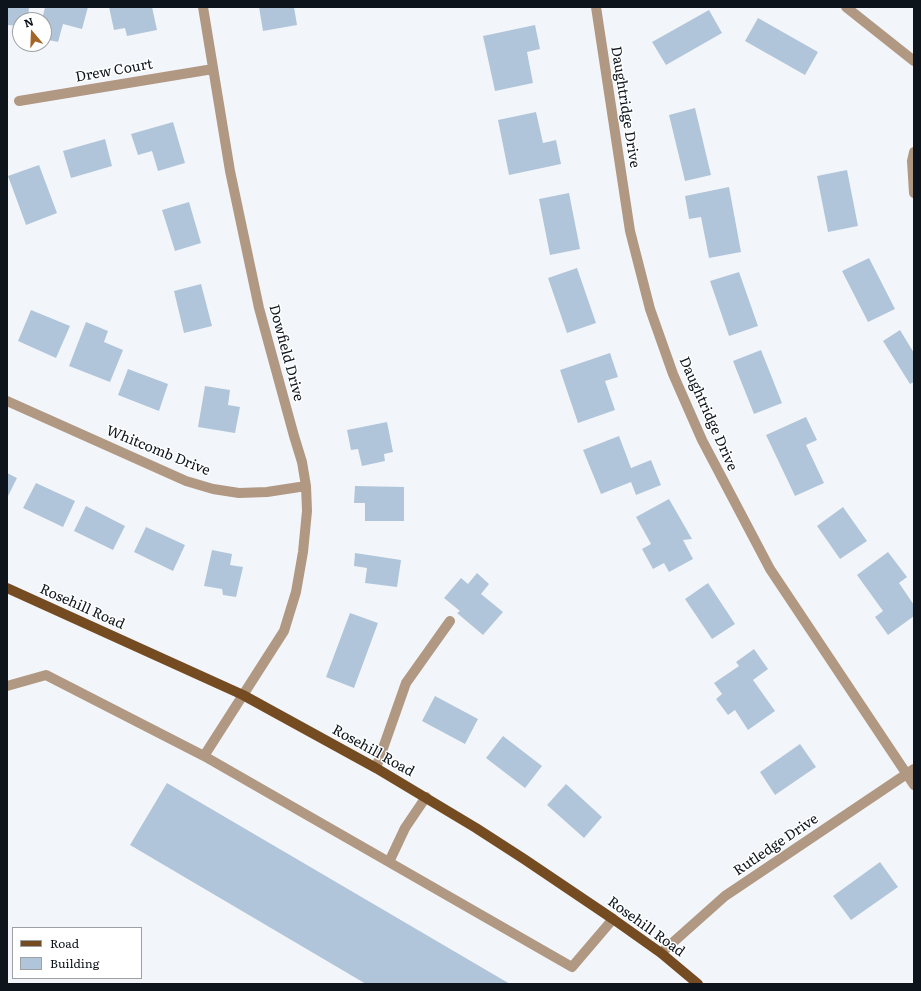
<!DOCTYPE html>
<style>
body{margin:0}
#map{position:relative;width:921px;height:991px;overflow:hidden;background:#f2f6fa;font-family:Literata,serif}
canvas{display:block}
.frame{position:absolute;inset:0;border:8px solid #0d141c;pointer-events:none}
.legend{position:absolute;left:12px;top:927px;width:130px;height:52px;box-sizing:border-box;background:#fff;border:1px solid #9ea1a4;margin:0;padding:5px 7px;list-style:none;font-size:12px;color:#0d141c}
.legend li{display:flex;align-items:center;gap:8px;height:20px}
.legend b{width:20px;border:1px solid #9ea1a4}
.north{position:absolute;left:12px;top:12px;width:40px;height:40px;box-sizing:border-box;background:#fff;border:1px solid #9ea1a4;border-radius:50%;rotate:341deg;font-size:11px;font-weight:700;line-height:16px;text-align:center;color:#0d141c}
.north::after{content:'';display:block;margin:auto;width:14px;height:18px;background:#a26628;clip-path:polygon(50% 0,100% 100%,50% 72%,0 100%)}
</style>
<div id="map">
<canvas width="921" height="991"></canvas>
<div class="frame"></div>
<ul class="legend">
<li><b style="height:5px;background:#754b22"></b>Road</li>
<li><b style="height:11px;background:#b1c5da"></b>Building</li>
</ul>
<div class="north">N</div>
</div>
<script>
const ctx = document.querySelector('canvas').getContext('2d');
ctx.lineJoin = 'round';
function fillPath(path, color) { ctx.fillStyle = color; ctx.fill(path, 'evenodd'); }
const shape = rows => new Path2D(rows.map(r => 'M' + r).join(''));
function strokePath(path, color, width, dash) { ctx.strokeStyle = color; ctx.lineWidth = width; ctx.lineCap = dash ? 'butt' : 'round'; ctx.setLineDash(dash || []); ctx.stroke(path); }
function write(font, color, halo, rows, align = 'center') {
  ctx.font = font + ' Literata,serif'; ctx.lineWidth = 3; ctx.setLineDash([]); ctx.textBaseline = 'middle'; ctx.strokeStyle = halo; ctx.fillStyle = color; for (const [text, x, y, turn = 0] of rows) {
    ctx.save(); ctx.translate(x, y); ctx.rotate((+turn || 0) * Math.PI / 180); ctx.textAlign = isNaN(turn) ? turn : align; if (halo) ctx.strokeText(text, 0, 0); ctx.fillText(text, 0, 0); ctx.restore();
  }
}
fillPath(shape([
 [7,7,29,7,28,20,20,20,20,26,7,25],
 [45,7,88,7,82,29,63,24,58,42,44,39,44,20,42,20],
 [109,7,152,7,157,30,127,36,125,28,114,30],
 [259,7,294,7,297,25,263,31],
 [709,10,722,33,666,65,652,42],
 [758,18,818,52,805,75,745,41],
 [535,25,540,49,527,52,533,83,495,91,483,36],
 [695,108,711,175,685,181,669,115],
 [536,112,543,143,556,140,561,164,509,175,498,120],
 [173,122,185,163,158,171,152,151,138,155,131,134],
 [105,139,112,166,71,178,63,151],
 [39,165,57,213,26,225,8,176],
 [847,170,858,226,828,232,817,176],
 [729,187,741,252,709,258,701,217,689,219,685,196],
 [569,193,580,249,550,255,539,199],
 [189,202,201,243,175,251,162,210],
 [869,258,895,309,868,322,842,271],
 [577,268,596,323,567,333,548,278],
 [739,272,758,326,729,336,710,281],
 [201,284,212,326,184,333,174,291],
 [31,310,70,326,56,358,18,341],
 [86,322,108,331,104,342,123,350,110,382,69,366],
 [900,330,914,353,914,382,910,384,883,341],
 [761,350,782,403,754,414,733,361],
 [610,353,618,377,605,381,615,410,578,423,560,370],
 [128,369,168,384,159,411,118,395],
 [205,386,230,390,228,405,240,407,235,433,198,427],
 [806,417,817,440,806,445,824,483,795,496,766,435],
 [387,422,393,452,384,454,385,461,362,466,358,449,351,450,347,430],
 [619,436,631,468,651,460,661,485,636,495,631,482,601,494,583,450],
 [7,473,17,478,7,498],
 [36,483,75,501,63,527,23,508],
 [355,486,404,487,404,521,365,521,365,503,354,503],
 [669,499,692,539,683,540,693,559,669,572,664,563,653,569,642,549,651,544,636,517],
 [86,506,125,526,113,550,74,531],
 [843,507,867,541,840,559,817,526],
 [146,527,185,545,173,571,134,552],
 [212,550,232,554,230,565,243,567,236,597,223,595,222,589,204,586],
 [888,552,907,577,899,583,914,605,914,616,888,635,875,617,883,611,857,575],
 [355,553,401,560,397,587,365,583,367,568,354,566],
 [477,573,489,584,481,594,503,612,483,635,457,613,460,611,444,598,461,578,468,584],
 [708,583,735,624,712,639,685,599],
 [350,613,378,623,354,688,326,677],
 [754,649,768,669,753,680,775,711,748,730,735,710,728,715,716,699,722,694,714,683,739,666,736,662],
 [435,696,478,719,465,744,422,721],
 [503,736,542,766,525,788,486,758],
 [800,744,816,767,775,795,760,772],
 [167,783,510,984,366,984,130,845],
 [566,784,602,817,584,838,547,805],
 [880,862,898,887,851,920,833,896]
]), '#b1c5da');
strokePath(shape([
 [203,7,230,171,259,308,294,436,302,462,306,486,307,511,303,552,296,592,284,631,243,695,204,756,572,967,613,919],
 [596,7,630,231,650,309,673,374,702,440,770,569,914,785],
 [846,7,914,61],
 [19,101,213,69],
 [914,152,912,161,914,193],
 [7,401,186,481,213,489,239,493,267,492,306,486],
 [7,686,46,675,204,756],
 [376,768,406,683,450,621],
 [389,862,405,828,426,797],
 [661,953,725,896,914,769]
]), '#b19883', 10);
strokePath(shape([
 [7,588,243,695,376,768,476,828,524,859,613,919,661,953,698,984]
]), '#754b22', 10);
write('14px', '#0d141c', '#fff', [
 ["Drew Court",114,71,-10],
 ["Daughtridge Drive",625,107,81],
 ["Dowfield Drive",286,353,75],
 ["Daughtridge Drive",708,414,66],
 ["Whitcomb Drive",158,451,22],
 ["Rosehill Road",82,607,24],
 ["Rosehill Road",373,751,29],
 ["Rutledge Drive",776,845,-34],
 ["Rosehill Road",646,927,36]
]);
</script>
